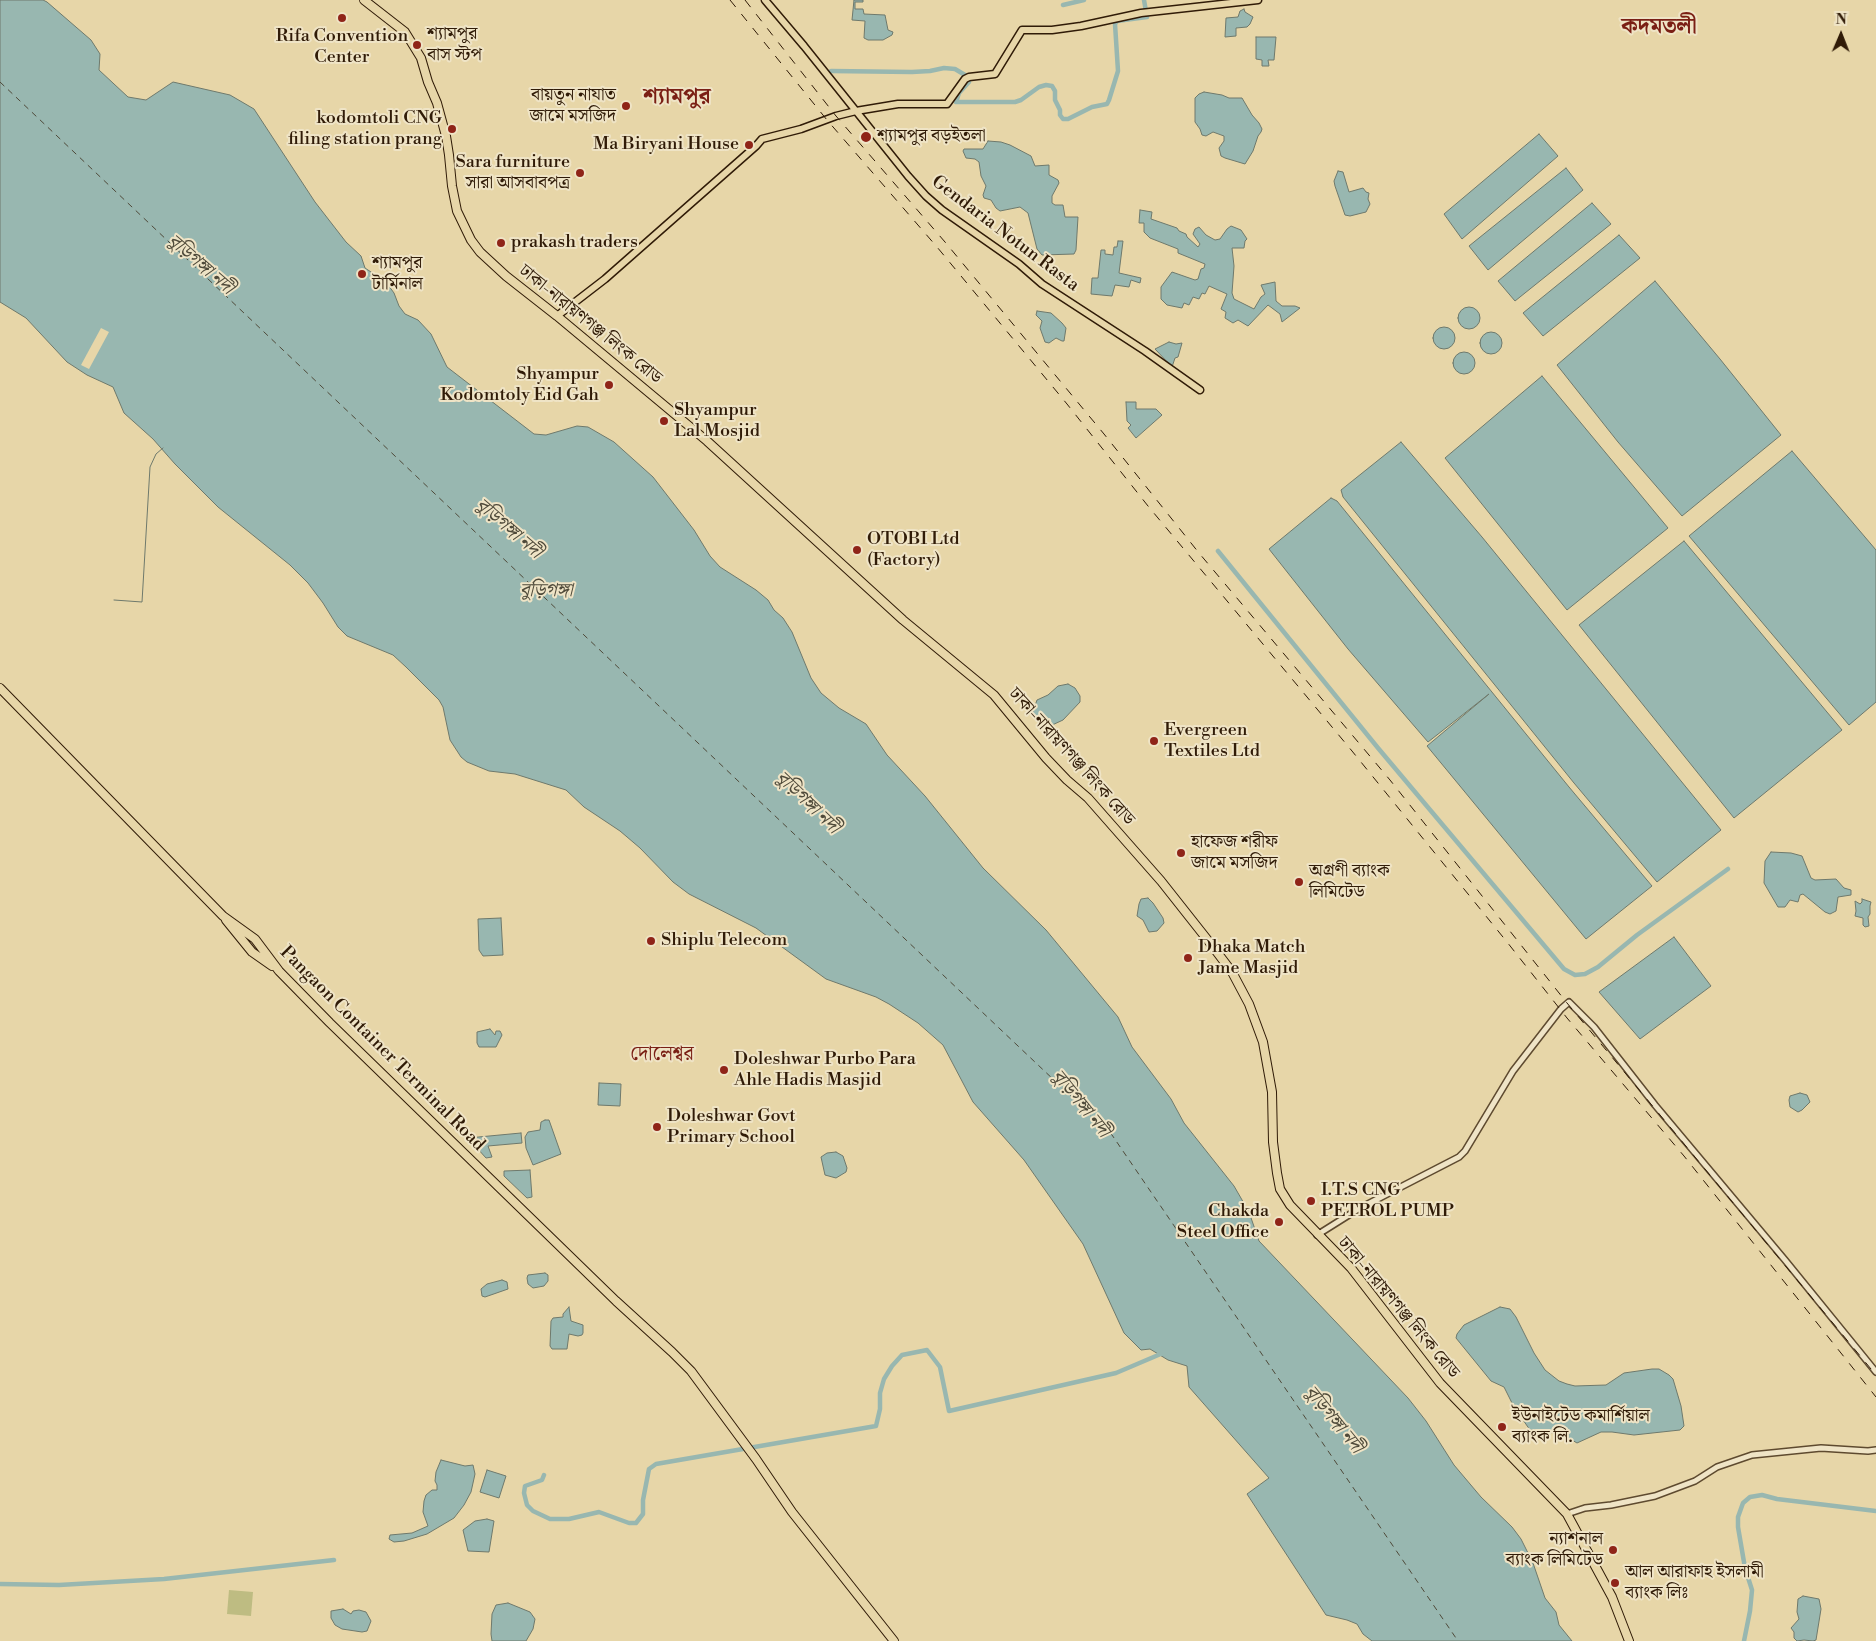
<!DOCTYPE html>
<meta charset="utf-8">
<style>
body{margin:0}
#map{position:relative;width:1876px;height:1641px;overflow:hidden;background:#e7d6a8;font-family:"Libre Bodoni",serif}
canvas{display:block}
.north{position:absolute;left:1816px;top:10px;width:50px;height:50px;-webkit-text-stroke:4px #efe4c6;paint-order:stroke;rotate:1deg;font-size:14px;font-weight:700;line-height:20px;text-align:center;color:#301b07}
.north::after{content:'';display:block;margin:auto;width:18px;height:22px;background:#301b07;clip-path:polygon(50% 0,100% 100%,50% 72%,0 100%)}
</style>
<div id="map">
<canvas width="1876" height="1641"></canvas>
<div class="north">N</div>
</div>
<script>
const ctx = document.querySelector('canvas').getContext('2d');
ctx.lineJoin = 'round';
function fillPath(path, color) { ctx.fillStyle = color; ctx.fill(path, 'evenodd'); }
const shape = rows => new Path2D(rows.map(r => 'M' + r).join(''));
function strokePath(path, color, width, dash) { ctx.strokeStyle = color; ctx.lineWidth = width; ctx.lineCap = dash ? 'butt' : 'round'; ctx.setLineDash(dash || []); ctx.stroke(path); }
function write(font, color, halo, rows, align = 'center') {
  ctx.font = font + ' "Libre Bodoni","Noto Serif Bengali",serif'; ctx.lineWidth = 4; ctx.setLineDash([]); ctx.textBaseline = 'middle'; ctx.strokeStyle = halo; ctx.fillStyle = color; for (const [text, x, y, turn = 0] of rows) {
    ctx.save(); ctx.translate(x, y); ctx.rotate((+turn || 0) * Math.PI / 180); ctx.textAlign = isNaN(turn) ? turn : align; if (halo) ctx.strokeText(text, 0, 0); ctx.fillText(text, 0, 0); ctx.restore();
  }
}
fillPath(shape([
 [229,1590,253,1592,251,1616,227,1614]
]), '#bebc82');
const water = shape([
 [0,0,43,0,47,2,91,40,100,54,99,70,128,97,146,100,173,82,230,95,254,109,315,202,346,242,361,256,365,268,386,282,394,293,399,306,405,314,418,320,431,334,447,367,534,434,546,435,577,426,588,427,614,442,653,477,694,530,710,556,720,567,756,590,768,600,774,610,783,618,792,632,811,678,821,693,839,708,866,724,887,755,925,796,983,868,1046,930,1118,1017,1132,1047,1171,1099,1184,1123,1234,1186,1249,1212,1259,1241,1408,1398,1426,1421,1454,1465,1481,1497,1512,1527,1521,1539,1533,1563,1545,1598,1556,1612,1559,1625,1572,1641,1372,1641,1363,1634,1357,1624,1347,1620,1326,1615,1247,1494,1269,1478,1189,1387,1187,1366,1168,1360,1150,1349,1141,1350,1124,1333,1083,1244,1024,1160,973,1102,943,1045,918,1023,889,1004,876,997,826,979,756,928,689,894,673,882,640,848,620,831,584,807,566,790,515,774,489,771,467,762,461,757,450,740,443,707,439,700,406,667,393,655,347,636,338,627,323,603,308,583,290,565,218,507,175,464,153,439,124,413,113,387,87,375,67,362,26,318,0,302,0,0],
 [854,0,863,0,863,2,855,2,855,9,863,9,864,14,885,15,888,30,893,32,892,35,883,40,868,40,864,38,865,21,852,20,854,0],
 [1244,9,1245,12,1253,17,1250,24,1247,27,1236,28,1236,36,1225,37,1226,18,1238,17,1240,11,1244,9],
 [1256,37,1276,37,1274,60,1268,60,1269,66,1262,66,1262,60,1256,59,1256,37],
 [1204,92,1222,95,1229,98,1242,98,1252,115,1259,123,1262,129,1261,132,1258,136,1253,151,1245,164,1225,158,1221,156,1219,148,1224,141,1224,136,1213,132,1206,136,1202,135,1200,129,1195,122,1195,98,1199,94,1204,92],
 [1539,134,1558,156,1462,239,1444,214,1539,134],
 [988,141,1001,142,1010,145,1031,156,1035,166,1049,165,1049,175,1058,180,1059,183,1052,196,1052,203,1055,205,1063,205,1065,217,1078,217,1076,250,1074,254,1042,255,1037,249,1028,213,1020,207,1000,211,996,208,991,200,984,198,983,195,986,186,981,176,979,162,975,159,966,158,963,151,964,149,983,149,988,141],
 [1566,168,1583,190,1488,270,1469,246,1566,168],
 [1338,171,1343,172,1349,192,1363,188,1366,192,1369,193,1368,199,1370,204,1366,212,1350,216,1345,215,1335,186,1334,181,1338,171],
 [1592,203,1611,224,1515,301,1498,281,1592,203],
 [1140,210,1152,212,1151,219,1177,228,1179,231,1186,234,1187,237,1198,247,1200,244,1193,234,1195,229,1199,227,1206,235,1215,240,1220,239,1227,229,1231,226,1241,230,1247,239,1245,241,1244,248,1232,248,1234,266,1232,293,1234,299,1254,309,1261,297,1265,294,1261,285,1275,282,1276,301,1282,306,1295,306,1300,308,1282,322,1280,314,1268,305,1248,326,1238,320,1233,323,1225,318,1226,312,1221,309,1227,294,1209,286,1205,294,1202,293,1199,299,1193,297,1189,305,1184,303,1182,308,1167,305,1161,299,1161,287,1172,272,1195,280,1198,279,1201,269,1204,268,1205,264,1178,253,1178,249,1150,238,1144,232,1144,223,1139,223,1140,210],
 [1619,235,1640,258,1543,336,1523,313,1619,235],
 [1118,241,1123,241,1119,273,1141,278,1140,283,1131,280,1129,287,1115,285,1112,296,1091,294,1092,278,1098,278,1101,250,1105,250,1105,254,1113,255,1114,247,1117,247,1118,241],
 [1655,281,1720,359,1781,435,1682,516,1618,442,1557,365,1655,281],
 '1458 318a11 11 0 1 1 22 0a11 11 0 1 1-22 0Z',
 [1037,311,1051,313,1062,323,1066,328,1064,341,1062,341,1056,338,1049,343,1045,342,1040,328,1042,321,1036,315,1037,311],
 '1433 338a11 11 0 1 1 22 0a11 11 0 1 1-22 0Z',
 '1480 343a11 11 0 1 1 22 0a11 11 0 1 1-22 0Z',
 [1169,342,1176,344,1182,343,1178,357,1175,358,1172,367,1155,349,1169,342],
 '1453 363a11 11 0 1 1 22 0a11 11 0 1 1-22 0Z',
 [1542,376,1668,528,1567,610,1445,458,1542,376],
 [1126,402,1136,402,1136,409,1156,409,1162,415,1136,438,1128,428,1131,425,1127,421,1126,402],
 [1401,442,1482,537,1721,830,1657,882,1574,783,1343,497,1341,490,1401,442],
 [1792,451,1876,550,1876,702,1849,725,1689,536,1792,451],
 [1331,498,1337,501,1569,787,1652,886,1586,939,1427,746,1489,694,1428,742,1348,649,1269,549,1331,498],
 [1684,541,1842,730,1734,818,1579,625,1684,541],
 [1068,684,1075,688,1080,696,1080,702,1063,720,1050,726,1041,726,1032,714,1037,700,1048,695,1058,686,1068,684],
 [1771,852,1791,853,1802,856,1811,878,1815,880,1836,879,1844,888,1851,890,1851,895,1838,897,1836,911,1830,914,1825,912,1803,894,1800,895,1798,902,1790,900,1785,907,1778,907,1764,883,1765,861,1771,852],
 [1148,898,1153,903,1163,918,1164,923,1157,931,1149,932,1143,920,1137,916,1139,904,1141,899,1148,898],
 [1862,899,1871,902,1870,906,1870,914,1868,917,1869,926,1865,927,1863,925,1863,918,1855,916,1856,911,1855,901,1860,904,1862,902,1862,899],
 [501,918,503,955,483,956,479,950,478,919,501,918],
 [1674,937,1711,986,1640,1039,1599,992,1674,937],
 [490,1029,495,1035,496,1031,500,1031,502,1035,496,1047,479,1047,477,1043,477,1032,490,1029],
 [599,1083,621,1084,620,1106,598,1105,599,1083],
 [1800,1093,1807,1095,1810,1102,1802,1110,1798,1112,1790,1107,1789,1100,1790,1096,1800,1093],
 [545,1120,549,1120,561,1154,533,1165,526,1148,525,1137,528,1132,540,1130,541,1122,545,1120],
 [521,1133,522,1143,488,1146,492,1157,486,1158,468,1138,521,1133],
 [836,1152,843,1156,847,1168,846,1172,836,1178,825,1175,821,1157,827,1153,836,1152],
 [530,1170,532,1197,527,1198,504,1176,504,1171,530,1170],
 [545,1273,548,1275,548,1281,544,1286,533,1288,528,1284,527,1278,528,1275,545,1273],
 [502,1280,507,1282,508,1289,485,1297,482,1296,481,1289,487,1284,502,1280],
 [569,1307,571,1321,583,1325,583,1333,582,1335,578,1336,569,1334,567,1349,552,1349,550,1346,551,1321,553,1318,563,1317,563,1314,569,1307],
 [1500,1307,1510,1309,1516,1317,1534,1353,1545,1370,1559,1381,1567,1384,1575,1386,1606,1385,1624,1373,1652,1369,1659,1369,1669,1375,1673,1379,1681,1406,1684,1426,1680,1430,1634,1435,1612,1432,1601,1432,1577,1443,1562,1434,1530,1430,1514,1407,1504,1387,1491,1381,1456,1338,1457,1334,1464,1325,1500,1307],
 [441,1460,465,1466,473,1465,475,1474,471,1492,464,1505,454,1518,427,1534,404,1541,394,1542,389,1539,390,1535,412,1533,428,1526,423,1512,424,1501,426,1495,432,1490,437,1490,437,1485,435,1481,436,1472,441,1460],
 [487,1470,506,1476,499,1498,480,1492,487,1470],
 [487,1519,494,1521,489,1552,468,1551,463,1530,475,1521,487,1519],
 [1803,1596,1819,1599,1821,1609,1816,1640,1813,1641,1804,1640,1797,1641,1794,1638,1794,1632,1791,1628,1799,1619,1797,1612,1798,1599,1803,1596],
 [508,1603,530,1612,535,1619,533,1629,526,1641,492,1641,491,1634,492,1614,496,1605,508,1603],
 [343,1609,351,1614,353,1611,359,1610,366,1612,371,1621,367,1631,362,1632,342,1629,335,1625,331,1618,331,1611,343,1609]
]);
fillPath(water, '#98b7b0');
strokePath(water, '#6e796c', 1);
fillPath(shape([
 [101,328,109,332,89,369,81,365]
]), '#e7d6a8');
strokePath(shape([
 [114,600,142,602,150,467,156,454,163,448]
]), '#6e796c', 1);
strokePath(shape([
 [1063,5,1084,0],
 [831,71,912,72,930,71,944,68,955,69,965,75,969,82,959,93,956,102,1015,102,1021,100,1039,87,1046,85,1052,86,1055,91,1055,100,1060,110,1060,115,1063,119,1068,119,1092,107,1107,104,1109,100,1118,71,1115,24,1117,21,1147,17,1144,0],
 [1218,551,1378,748,1564,969,1575,975,1585,974,1598,967,1637,935,1728,869],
 [544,1475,542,1480,525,1486,524,1493,527,1505,533,1511,550,1519,569,1519,599,1512,629,1523,636,1523,643,1514,643,1500,649,1469,656,1464,876,1426,880,1409,880,1393,884,1379,892,1366,902,1355,927,1350,940,1367,949,1411,1116,1373,1163,1353],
 [0,1584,59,1585,164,1579,334,1560],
 [1744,1641,1750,1611,1752,1590,1745,1568,1738,1527,1738,1517,1743,1503,1750,1497,1762,1495,1777,1499,1876,1511]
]), '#98b7b0', 4.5);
strokePath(shape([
 [0,82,1112,1135,1458,1641]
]), '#4f4a3a', 1, [6, 5]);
const minor = shape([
 [1317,1235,1360,1208,1459,1157,1465,1151,1513,1071,1561,1009,1569,1002,1594,1027,1655,1105,1785,1260,1876,1372],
 [1567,1514,1585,1508,1611,1505,1655,1496,1695,1481,1717,1467,1752,1455,1821,1448,1868,1451,1876,1450]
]);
const major = shape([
 [765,0,804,46,908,176,926,196,942,210,1019,264,1042,284,1145,351,1200,390],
 [557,316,605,279,756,146,762,139,801,129,836,116,856,111,898,104,947,104,965,79,969,77,995,74,1022,30,1052,30,1081,26,1141,13,1258,0]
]);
const highway = shape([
 [364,0,405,32,421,58,428,82,437,103,446,136,449,155,452,186,457,211,471,240,480,252,506,276,557,316,707,441,903,620,994,695,1046,758,1067,780,1088,798,1161,881,1210,943,1232,972,1249,1004,1263,1042,1272,1092,1273,1142,1277,1173,1280,1189,1290,1205,1351,1268,1440,1383,1567,1514,1612,1597,1629,1641],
 [0,688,223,916,255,939,279,971,330,1023,616,1301,672,1352,691,1371,756,1459,792,1512,894,1641],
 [226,920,252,952,272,966]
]);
strokePath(minor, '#5e4a2f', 8);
strokePath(major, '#301b07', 9);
strokePath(highway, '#301b07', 10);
strokePath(minor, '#efe4c6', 5);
strokePath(major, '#e7d6a8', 6);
strokePath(highway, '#e7d6a8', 8);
strokePath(shape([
 [730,0,827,120,937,247,1067,404,1148,506,1352,751,1507,942,1567,1018,1684,1156,1876,1397],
 [745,0,836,116,945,242,1104,434,1199,553,1390,780,1567,1003,1876,1375]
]), '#301b07', 1, [9, 9]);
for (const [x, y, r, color] of [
 [342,18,5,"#8f2418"],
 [417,45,5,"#8f2418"],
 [626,106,5,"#8f2418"],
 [452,129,5,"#8f2418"],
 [866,137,6,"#8f2418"],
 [749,145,5,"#8f2418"],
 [580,173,5,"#8f2418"],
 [501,243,5,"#8f2418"],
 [362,274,5,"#8f2418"],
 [609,385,5,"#8f2418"],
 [664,421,5,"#8f2418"],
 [857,550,5,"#8f2418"],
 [1154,741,5,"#8f2418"],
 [1181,853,5,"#8f2418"],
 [1299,882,5,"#8f2418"],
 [651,941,5,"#8f2418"],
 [1188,958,5,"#8f2418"],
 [724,1070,5,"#8f2418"],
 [657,1127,5,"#8f2418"],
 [1311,1201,5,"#8f2418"],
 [1279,1222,5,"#8f2418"],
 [1502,1427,5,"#8f2418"],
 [1613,1550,5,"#8f2418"],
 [1615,1583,5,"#8f2418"]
]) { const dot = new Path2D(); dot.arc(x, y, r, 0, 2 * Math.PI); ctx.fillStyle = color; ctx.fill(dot); strokePath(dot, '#efe4c6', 2); }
write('18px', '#301b07', '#efe4c6', [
 ["শ্যামপুর",427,35],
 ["বাস স্টপ",427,56],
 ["Rifa Convention",342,37,"center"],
 ["Center",342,58,"center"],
 ["বায়তুন নাযাত",616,96,"right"],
 ["জামে মসজিদ",616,117,"right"],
 ["kodomtoli CNG",442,119,"right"],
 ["filing station prang",442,140,"right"],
 ["শ্যামপুর বড়ইতলা",877,137],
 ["Ma Biryani House",739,145,"right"],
 ["Sara furniture",570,163,"right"],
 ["সারা আসবাবপত্র",570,184,"right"],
 ["prakash traders",511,243],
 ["শ্যামপুর",372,264],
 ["টার্মিনাল",372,285],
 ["Shyampur",599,375,"right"],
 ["Kodomtoly Eid Gah",599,396,"right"],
 ["Shyampur",674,411],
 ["Lal Mosjid",674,432],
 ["OTOBI Ltd",867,540],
 ["(Factory)",867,561],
 ["Evergreen",1164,731],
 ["Textiles Ltd",1164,752],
 ["হাফেজ শরীফ",1191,843],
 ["জামে মসজিদ",1191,864],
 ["অগ্রণী ব্যাংক",1309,872],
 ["লিমিটেড",1309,893],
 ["Shiplu Telecom",661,941],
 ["Dhaka Match",1198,948],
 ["Jame Masjid",1198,969],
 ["Doleshwar Purbo Para",734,1060],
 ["Ahle Hadis Masjid",734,1081],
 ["Doleshwar Govt",667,1117],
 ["Primary School",667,1138],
 ["I.T.S CNG",1321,1191],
 ["PETROL PUMP",1321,1212],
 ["Chakda",1269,1212,"right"],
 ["Steel Office",1269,1233,"right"],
 ["ইউনাইটেড কমার্শিয়াল",1512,1417],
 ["ব্যাংক লি.",1512,1438],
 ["ন্যাশনাল",1603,1540,"right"],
 ["ব্যাংক লিমিটেড",1603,1561,"right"],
 ["আল আরাফাহ ইসলামী",1625,1573],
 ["ব্যাংক লিঃ",1625,1594]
], 'left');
write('18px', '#301b07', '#efe4c6', [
 ["Gendaria Notun Rasta",1005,234,37],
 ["ঢাকা-নারায়ণগঞ্জ লিংক রোড",590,325,39],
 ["ঢাকা-নারায়ণগঞ্জ লিংক রোড",1071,757,48],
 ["Pangaon Container Terminal Road",382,1049,45],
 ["ঢাকা-নারায়ণগঞ্জ লিংক রোড",1398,1308,50]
]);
write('italic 19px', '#4f4a3a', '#efe4c6', [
 ["বুড়িগঙ্গা নদী",200,265,41],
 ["বুড়িগঙ্গা নদী",508,529,41],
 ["বুড়িগঙ্গা",546,591],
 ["বুড়িগঙ্গা নদী",807,803,44],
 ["বুড়িগঙ্গা নদী",1080,1104,51],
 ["বুড়িগঙ্গা নদী",1333,1420,51]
]);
write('20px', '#7a1f14', '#efe4c6', [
 ["দোলেশ্বর",662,1055]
]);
write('bold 22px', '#7a1f14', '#efe4c6', [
 ["কদমতলী",1659,28],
 ["শ্যামপুর",677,98]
]);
</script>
